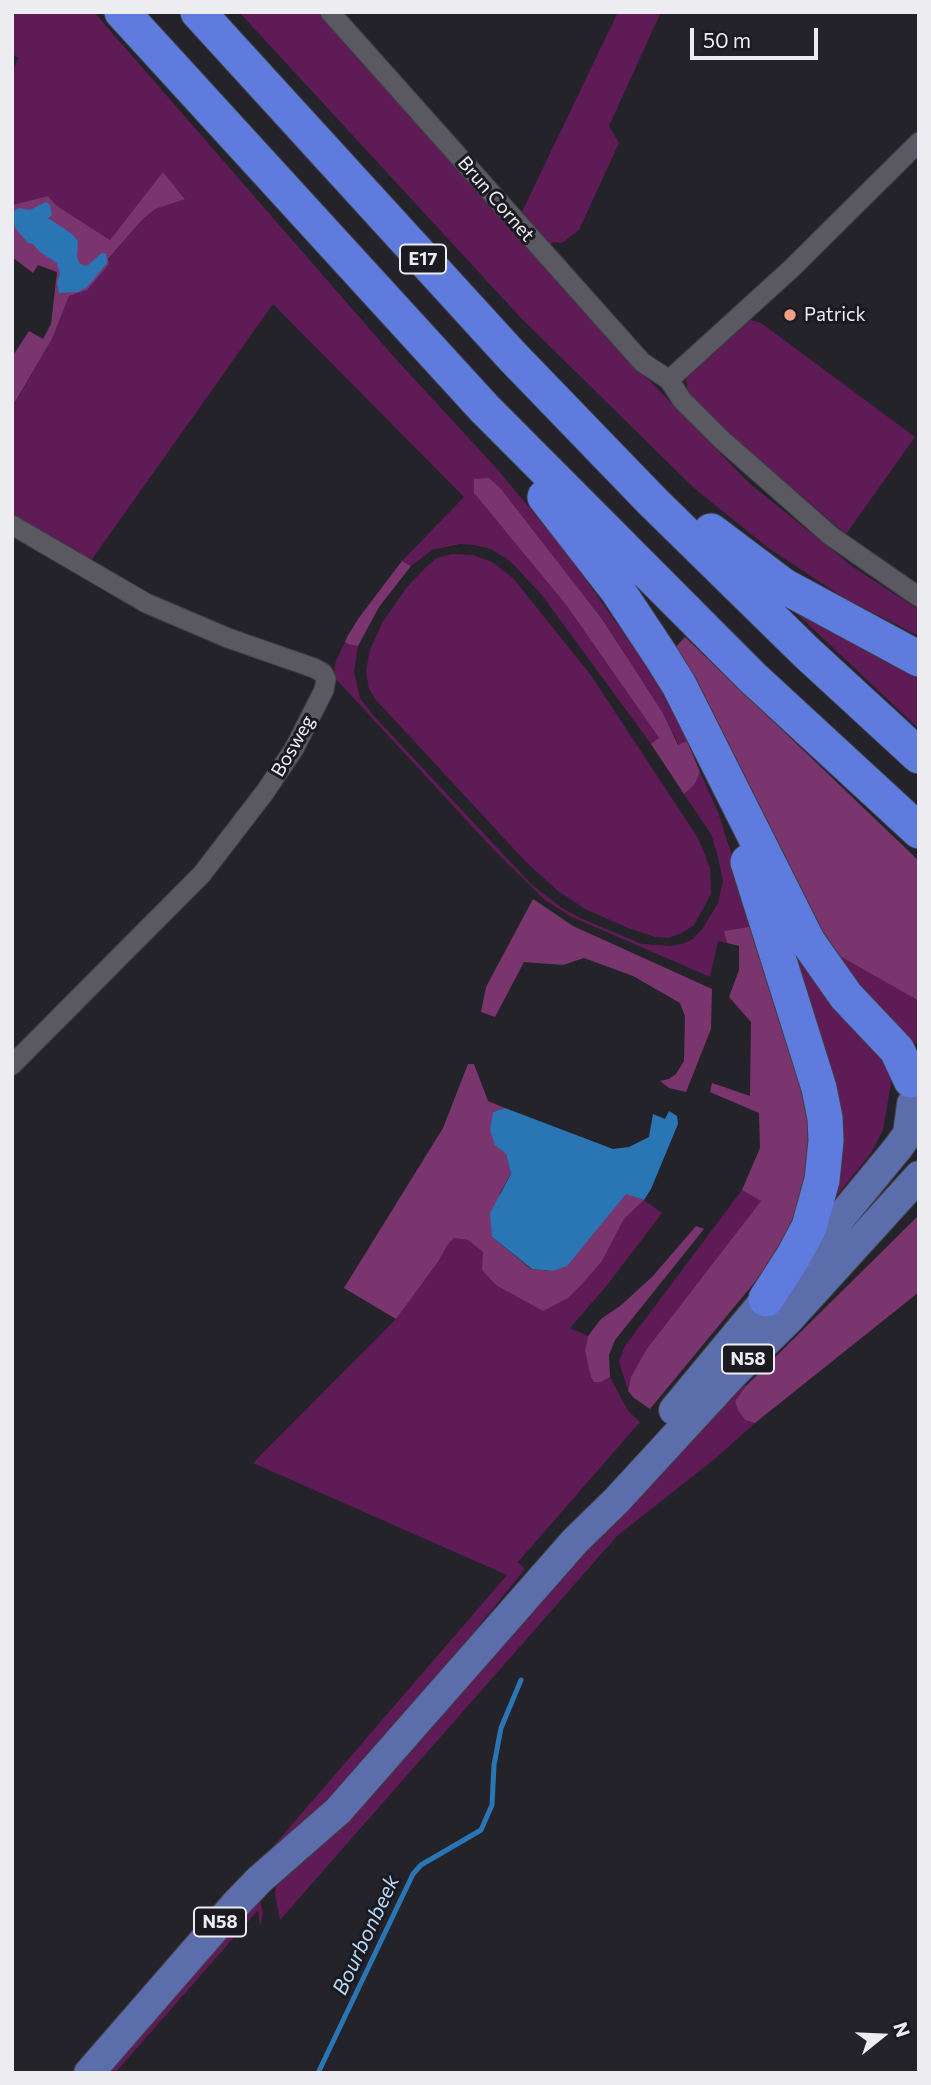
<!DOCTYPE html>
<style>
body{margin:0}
#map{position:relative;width:931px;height:2085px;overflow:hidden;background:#24232a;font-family:Commissioner,sans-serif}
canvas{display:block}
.frame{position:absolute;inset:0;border:14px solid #ededf1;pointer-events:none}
.north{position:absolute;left:847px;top:2001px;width:70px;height:70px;-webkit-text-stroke:5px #1b1a20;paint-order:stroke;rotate:72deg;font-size:19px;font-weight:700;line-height:28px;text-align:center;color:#ededf1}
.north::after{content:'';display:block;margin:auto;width:24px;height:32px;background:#ededf1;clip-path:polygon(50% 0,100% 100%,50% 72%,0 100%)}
.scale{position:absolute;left:690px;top:28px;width:128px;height:32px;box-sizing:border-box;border:4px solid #ededf1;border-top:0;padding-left:9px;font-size:21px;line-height:24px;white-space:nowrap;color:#ededf1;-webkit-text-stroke:5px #1b1a20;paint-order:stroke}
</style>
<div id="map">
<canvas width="931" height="2085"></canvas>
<div class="frame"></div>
<div class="north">N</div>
<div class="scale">50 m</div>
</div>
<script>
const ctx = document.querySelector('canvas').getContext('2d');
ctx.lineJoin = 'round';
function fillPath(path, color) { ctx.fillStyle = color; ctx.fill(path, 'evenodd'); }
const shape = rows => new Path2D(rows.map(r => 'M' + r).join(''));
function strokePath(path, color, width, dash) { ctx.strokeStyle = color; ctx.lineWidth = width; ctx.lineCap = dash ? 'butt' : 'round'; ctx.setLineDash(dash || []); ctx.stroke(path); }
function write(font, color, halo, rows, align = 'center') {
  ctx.font = font + ' Commissioner,sans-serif'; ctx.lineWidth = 6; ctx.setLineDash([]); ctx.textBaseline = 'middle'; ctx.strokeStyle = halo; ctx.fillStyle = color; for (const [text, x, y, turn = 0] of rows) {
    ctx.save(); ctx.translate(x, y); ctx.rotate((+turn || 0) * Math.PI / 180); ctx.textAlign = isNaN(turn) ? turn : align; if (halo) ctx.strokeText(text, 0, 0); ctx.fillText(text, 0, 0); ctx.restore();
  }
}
fillPath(shape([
 [12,12,94,12,394,357,498,470,567,553,653,675,687,741,679,745,663,713,602,619,501,489,474,493,567,606,659,738,651,744,541,594,510,561,491,549,475,545,460,544,432,550,411,566,402,561,464,497,273,304,90,562,12,517,12,408,52,339,69,296,78,293,100,274,109,264,108,260,142,220,155,209,185,198,163,173,110,240,57,206,48,196,12,205,12,71,19,58,12,54],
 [239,12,318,12,617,347,749,483,853,567,919,610,919,636,844,598,767,547,694,488,521,318],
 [618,12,661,12,609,126,619,143,579,230,562,243,553,242,550,246,519,218],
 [750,320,761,323,915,437,846,534,708,416,688,396,686,379],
 [452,554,473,555,492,562,513,578,590,674,698,838,710,868,711,894,694,925,682,933,668,938,655,937,628,928,585,909,558,891,526,862,376,700,369,689,366,671,370,650,382,623,407,587,424,569,437,558],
 [773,591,919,673,919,729],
 [345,642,358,646,354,672,360,698,373,715,531,884,562,908,580,918,642,944,672,946,685,943,694,938,703,928,718,903,723,881,717,853,711,834,684,794,695,784,700,772,718,812,754,926,724,931,727,943,718,941,710,977,572,917,545,900,493,849,335,678,333,675,336,661],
 [776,911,884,1049,892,1077,883,1130,871,1153,832,1202],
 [829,950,919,1001,919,1042,913,1045,888,1020],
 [742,1190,761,1201,646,1350,631,1377,628,1391,619,1361,625,1346],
 [644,1200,662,1213,608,1284,570,1328,588,1336,585,1350,601,1382,610,1377,628,1411,640,1422,518,1562,525,1569,370,1760,324,1810,264,1857,507,1575,253,1463,396,1319,438,1262,448,1244,454,1238,468,1240,484,1253,568,1298,602,1261,624,1219],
 [744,1383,746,1386,735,1401,745,1420,755,1423,717,1457,617,1536,280,1920,275,1894,276,1885,573,1559],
 [259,1895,263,1914,260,1926,258,1910,115,2073,103,2073]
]), '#5f1b55');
fillPath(shape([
 [163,172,185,199,155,209,142,220,108,259,109,264,87,290,69,296,52,339,12,407,12,357,29,331,43,339,51,324,57,272,38,265,33,273,12,257,12,205,48,196,57,206,110,240],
 [489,478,501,489,602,619,663,713,678,745,687,741,700,772,695,784,684,794,651,744,659,738,567,606,474,493,474,479],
 [402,561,411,566,379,607,358,646,348,644,345,642,347,637,358,619],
 [685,637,919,861,919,1001,829,950,672,651],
 [533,899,573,926,712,989,711,1029,686,1092,669,1088,660,1081,669,1079,676,1074,684,1061,685,1016,680,1003,633,976,584,958,563,965,524,962,495,1017,481,1012,486,987],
 [754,926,808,1112,816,1150,797,1223,754,1283,650,1409,634,1398,628,1391,631,1377,646,1350,761,1201,742,1190,760,1148,759,1113,710,1092,712,1083,750,1096,751,1022,729,997,739,970,739,946,727,943,724,931],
 [468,1064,474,1064,488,1101,505,1108,493,1112,495,1144,506,1154,511,1174,500,1193,492,1237,531,1269,553,1271,626,1193,644,1200,624,1219,602,1261,583,1283,568,1298,543,1311,496,1285,482,1270,483,1252,468,1240,454,1238,448,1244,438,1262,396,1319,344,1288,443,1128],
 [919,1215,919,1292,755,1423,745,1420,738,1410,735,1401,746,1386],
 [696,1226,704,1229,615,1340,609,1355,610,1377,601,1382,594,1382,591,1377,585,1350,588,1336,601,1319,620,1306,652,1277]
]), '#7a356f');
fillPath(shape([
 [46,202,50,205,52,215,48,218,72,234,78,241,77,257,80,264,87,266,102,253,106,254,107,263,87,287,78,292,59,293,57,282,60,274,57,263,40,252,33,244,28,243,15,228,12,212,19,208,30,210],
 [505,1108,613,1149,629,1147,649,1137,653,1114,665,1119,669,1111,677,1116,678,1124,651,1189,644,1200,626,1194,567,1266,553,1271,532,1269,492,1237,490,1213,511,1174,506,1154,495,1145,490,1130,493,1112]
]), '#2a75b3');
strokePath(shape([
 [318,2073,413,1874,421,1865,481,1830,492,1805,494,1765,501,1728,521,1680]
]), '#2a75b3', 5);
const minor = shape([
 [330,12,642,362,669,380,682,400,722,440,831,536,919,597],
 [669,380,792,268,919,142],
 [12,525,146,603,228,638,314,668,323,673,326,679,324,690,294,749,265,792,202,874,12,1065]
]);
const primary = shape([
 [674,1410,766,1299,794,1274,897,1149,908,1134,912,1104],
 [89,2073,235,1905,259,1880,338,1811,575,1541,616,1501,732,1375,789,1319,919,1176]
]);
const motorway = shape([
 [122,12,484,408,752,677,919,831],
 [198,12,512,356,652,501,806,652,919,756],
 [545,497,618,591,661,656,679,685,808,942,846,996,897,1050,911,1080],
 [711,531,784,586,919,659],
 [748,862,819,1088,825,1118,826,1141,822,1180,809,1227,793,1257,766,1299]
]);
strokePath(minor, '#3e3e43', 21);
strokePath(primary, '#3e3e43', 32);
strokePath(motorway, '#3e3e43', 37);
strokePath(minor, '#5a5961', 19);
strokePath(primary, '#5c6dab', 30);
strokePath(motorway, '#5e7bdd', 35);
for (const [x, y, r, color] of [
 [790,315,7,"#f39f84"]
]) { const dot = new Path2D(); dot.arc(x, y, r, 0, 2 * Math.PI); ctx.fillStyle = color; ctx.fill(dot); strokePath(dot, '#1b1a20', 2.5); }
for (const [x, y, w] of [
 [423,259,46],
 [748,1359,52],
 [220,1922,52]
]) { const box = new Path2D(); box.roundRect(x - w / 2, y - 14.5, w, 29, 5); ctx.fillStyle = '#1b1a20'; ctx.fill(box); strokePath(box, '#ededf1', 2); }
write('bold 18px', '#ededf1', null, [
 ["E17",423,259],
 ["N58",748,1359],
 ["N58",220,1922]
]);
write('19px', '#ededf1', '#1b1a20', [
 ["Brun Cornet",496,199,49],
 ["Bosweg",293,746,-60]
]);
write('19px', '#ededf1', '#1b1a20', [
 ["Patrick",804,315]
], 'left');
write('italic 21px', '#b5d9fb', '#1b1a20', [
 ["Bourbonbeek",366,1935,-65]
]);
</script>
